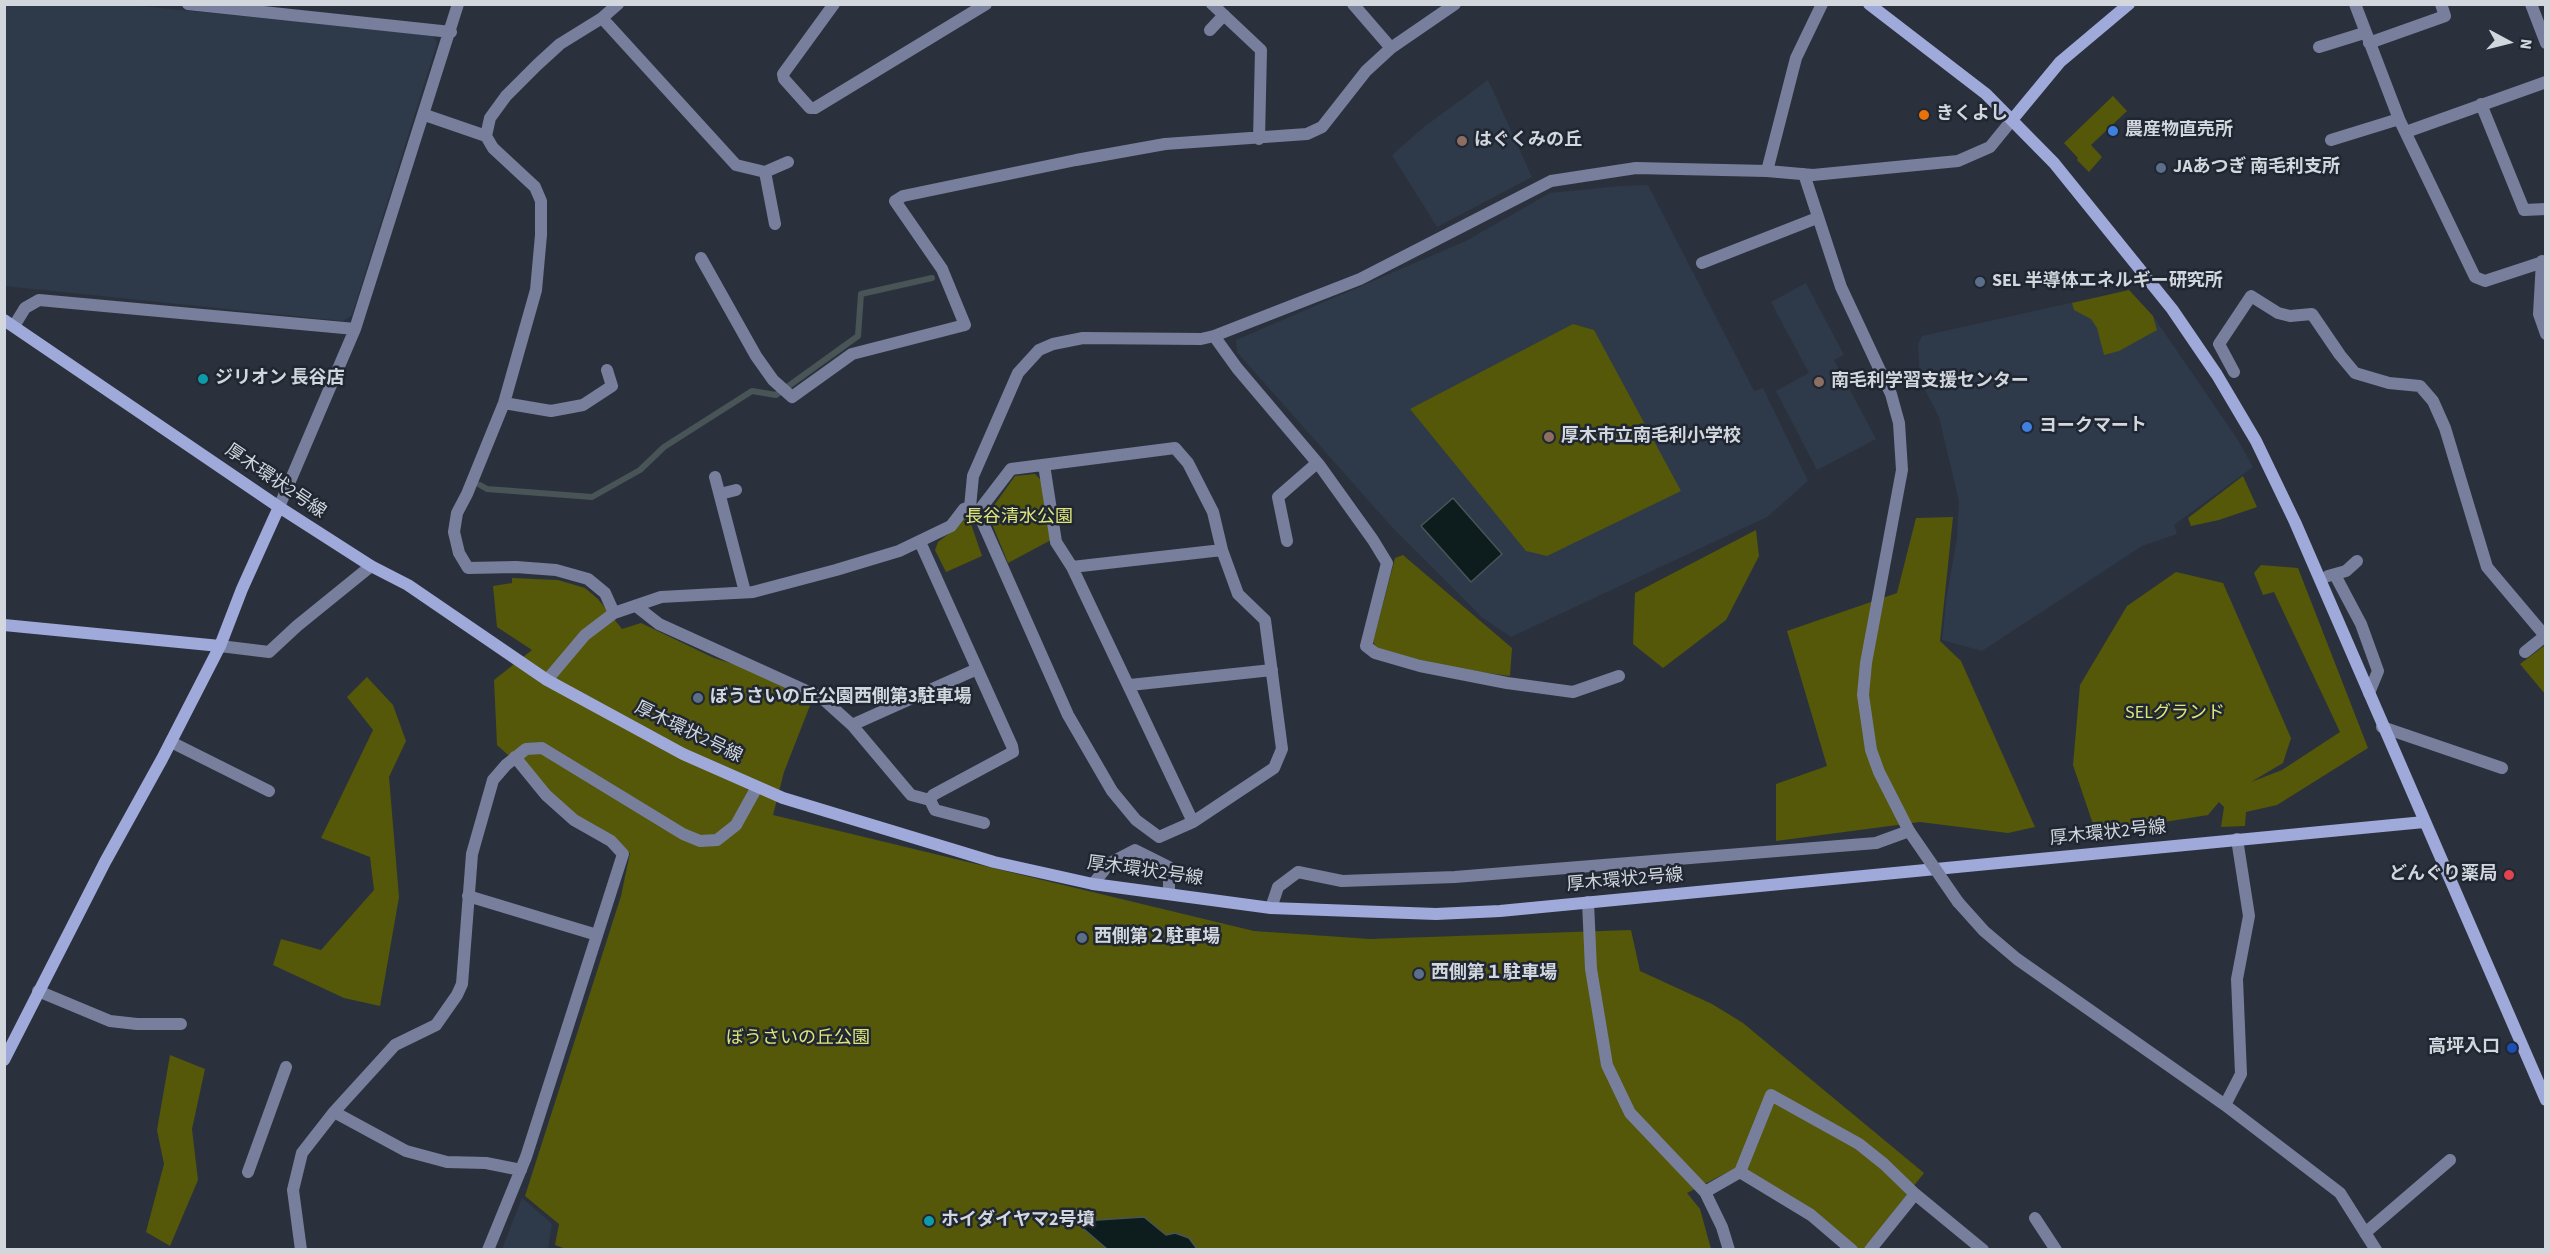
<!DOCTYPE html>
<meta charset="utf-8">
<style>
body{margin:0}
#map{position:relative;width:2550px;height:1254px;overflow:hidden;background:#2a313c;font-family:"Source Sans 3",sans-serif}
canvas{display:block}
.frame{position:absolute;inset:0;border:6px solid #d2d7de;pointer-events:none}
.north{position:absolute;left:2478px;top:12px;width:60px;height:60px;-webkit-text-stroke:4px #202732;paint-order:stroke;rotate:97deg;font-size:16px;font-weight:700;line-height:24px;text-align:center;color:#d2d7de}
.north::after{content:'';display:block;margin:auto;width:21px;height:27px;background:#d2d7de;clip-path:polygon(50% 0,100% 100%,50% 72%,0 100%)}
</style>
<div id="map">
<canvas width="2550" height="1254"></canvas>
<div class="frame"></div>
<div class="north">N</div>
</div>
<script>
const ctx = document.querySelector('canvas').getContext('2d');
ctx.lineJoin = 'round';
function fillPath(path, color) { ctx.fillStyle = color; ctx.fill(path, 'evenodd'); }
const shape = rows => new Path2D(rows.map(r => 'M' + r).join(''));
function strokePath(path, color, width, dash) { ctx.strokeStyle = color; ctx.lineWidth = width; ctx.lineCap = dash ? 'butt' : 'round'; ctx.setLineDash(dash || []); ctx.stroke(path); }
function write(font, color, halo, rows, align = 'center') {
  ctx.font = font + ' "Source Sans 3","Noto Sans JP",sans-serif'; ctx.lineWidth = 5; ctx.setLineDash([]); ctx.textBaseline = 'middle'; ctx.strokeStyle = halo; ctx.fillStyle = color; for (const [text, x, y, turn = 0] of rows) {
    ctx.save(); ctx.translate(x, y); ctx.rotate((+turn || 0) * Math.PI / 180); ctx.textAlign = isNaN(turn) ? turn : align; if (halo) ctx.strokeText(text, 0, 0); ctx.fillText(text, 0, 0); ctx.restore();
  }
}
fillPath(shape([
 [5,5,130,5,433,35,437,43,352,315,343,321,5,286],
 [1488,80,1532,177,1437,227,1392,155,1424,127],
 [1648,185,1754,391,1763,388,1808,481,1767,517,1511,637,1483,618,1391,526,1237,352,1236,340,1466,241,1550,193,1620,186],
 [1806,283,1844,355,1834,360,1876,439,1817,470,1776,391,1809,373,1771,302],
 [2129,290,2153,316,2236,437,2253,467,2174,525,2177,534,2142,546,1982,651,1942,640,1947,595,1957,538,1959,501,1939,417,1920,380,1918,344,1922,336],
 [522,1198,552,1224,548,1248,551,1249,502,1249]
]), '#2e3a4a');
fillPath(shape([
 [2113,96,2127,111,2091,145,2102,157,2089,172,2077,160,2078,158,2064,143],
 [2129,290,2153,316,2157,330,2119,351,2104,355,2097,328,2091,319,2074,310,2072,303],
 [1573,324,1594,330,1681,491,1547,556,1526,551,1410,409],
 [1035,474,1042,481,1051,540,1008,563,988,514,1015,476],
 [2243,476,2257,507,2219,520,2191,526,2188,518],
 [965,517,970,521,982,556,946,572,935,550,938,542,956,528],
 [1953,517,1940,641,1961,661,2035,827,2008,833,1920,822,1776,841,1776,784,1827,766,1787,631,1897,593,1916,518],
 [1756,530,1759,556,1726,620,1663,668,1633,644,1635,593],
 [1403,555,1512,648,1510,676,1449,668,1377,648,1373,642,1395,558],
 [2261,565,2298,568,2368,748,2277,805,2246,812,2245,826,2221,827,2224,807,2219,802,2208,815,2096,833,2073,765,2080,685,2127,606,2176,572,2223,583,2291,738,2283,763,2251,782,2282,770,2340,732,2274,592,2263,595,2254,573],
 [512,578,558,580,585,588,598,599,622,629,641,623,714,658,746,668,805,697,811,703,784,772,773,815,1254,931,1370,939,1631,930,1640,971,1712,1004,1743,1023,1924,1173,1864,1249,1857,1249,1732,1170,1687,1193,1700,1209,1711,1249,566,1249,555,1245,559,1224,525,1196,621,896,630,853,578,818,497,745,494,680,532,650,497,627,493,586,512,583],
 [2544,646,2546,648,2545,694,2520,664],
 [367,677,393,705,406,741,389,777,399,897,380,1006,344,998,273,965,281,939,321,950,374,890,370,857,321,838,373,730,347,697],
 [170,1055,205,1069,192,1129,198,1180,170,1246,146,1232,164,1164,157,1130]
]), '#545808');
const water = shape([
 [1453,498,1502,554,1471,582,1421,526,1453,498],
 [1144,1217,1166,1235,1175,1233,1189,1238,1197,1249,1107,1249,1078,1224,1082,1221,1144,1217]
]);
fillPath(water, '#0d1c1c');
strokePath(water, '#485456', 1.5);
strokePath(shape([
 [480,485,487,489,592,497,640,470,664,447,752,391,776,395,858,336,861,294,932,278]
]), '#485456', 6);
strokePath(shape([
 [188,4,451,32],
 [834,4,783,74,784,79,810,108,815,108,986,4],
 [1212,4,1261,50,1259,139],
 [1353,4,1391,48],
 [2355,4,2399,119,2475,277,2485,281,2546,261],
 [2531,4,2546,43],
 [602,18,736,165,765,172,788,162],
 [1210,30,1224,15],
 [2369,43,2445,16,2441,4],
 [2319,47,2364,33],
 [2481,104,2524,210,2546,209],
 [425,115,486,136,493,148,535,187,541,201,541,235,536,290,504,403,467,494,457,513,454,532,459,553,468,568,516,567,556,570,588,579,605,593,614,613],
 [2406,132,2546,82],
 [486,136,490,118,506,96,537,65,560,44,602,18,618,4],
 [2331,140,2399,119],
 [1767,171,1796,58,1822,4],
 [765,172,775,224],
 [701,258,756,356,773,380,792,397,852,354,965,325,942,269,895,201,903,196,1076,160,1165,144,1307,134,1322,127,1366,71,1391,48,1455,4],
 [2542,261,2539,314,2546,334],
 [1702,263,1817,218],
 [14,326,25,308,39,300,355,329],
 [1214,336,1237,368,1320,466,1373,540,1387,563,1366,646,1375,653,1420,666,1507,683,1573,692,1619,676],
 [2234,372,2219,344,2251,296,2278,313,2290,316,2312,314,2340,355,2355,373,2389,383,2420,386,2433,401,2445,428,2487,567,2546,637],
 [504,403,551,411,583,405,612,386,607,370],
 [715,477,745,592],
 [720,494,736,490],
 [279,507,355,329,458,4],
 [970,507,978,512,1068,715,1112,791,1136,820,1159,837,1193,822,1274,768,1282,749,1265,620,1238,594,1222,550,1072,567,1056,542,1044,465],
 [978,512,1011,469,1175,448,1188,463,1213,512,1222,550],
 [1287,541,1278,497,1317,463],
 [920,542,1012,746,1013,752,933,795,930,800],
 [1072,567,1193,822],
 [2335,575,2361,624,2378,671,2369,693],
 [2328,576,2346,571,2357,561],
 [636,606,659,624,822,698,852,725,911,795,930,800,935,810,984,823],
 [220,646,269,652,297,626,371,566],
 [2525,652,2545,636],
 [547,680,585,635,614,613,661,597,753,592,836,570,899,551,951,526,964,509,970,507,973,476,1018,373,1039,350,1053,344,1083,338,1201,339,1214,336,1360,279,1551,181,1636,168,1767,171,1813,175,1958,161,1990,147,2012,120],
 [1130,685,1272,670],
 [852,725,977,669],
 [2382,727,2502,768],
 [171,742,269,791],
 [1093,884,1110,863,1135,850,1169,867,1169,893],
 [468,896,597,935],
 [1588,902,1591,969,1607,1065,1630,1113,1705,1192,1722,1227,1729,1250],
 [1958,902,1984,931,2017,959,2225,1105,2340,1193,2376,1250],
 [1271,908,1278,887,1298,872,1342,881,1455,877,1876,843,1909,831,1879,772,1871,750,1863,695,1866,663,1902,470,1899,423,1891,394,1841,287,1804,174],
 [38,991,110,1021,137,1024,181,1024],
 [2225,1105,2241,1074,2237,979,2249,916,2237,839],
 [334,1112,406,1151,447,1162,486,1163,521,1170],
 [248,1172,286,1067],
 [1740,1172,1771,1095,1859,1144,1884,1164,1915,1194,1983,1250],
 [1705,1192,1740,1172,1811,1215,1852,1250],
 [2035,1218,2056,1250],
 [2365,1233,2450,1160],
 [301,1250,293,1190,302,1153,334,1112,395,1045,436,1025,457,995,462,984,472,854,493,780,506,765,526,749,542,748,683,834,700,841,717,840,736,825,757,787],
 [488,1250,526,1157,623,854,611,841,574,820,546,795,515,757],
 [1870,1250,1915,1194]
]), '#777f9d', 12);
strokePath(shape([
 [1869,4,1986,94,2054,163,2172,309,2217,375,2256,441,2295,522,2546,1100],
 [2012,120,2060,62,2129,4],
 [4,320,279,507,371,566,408,585,547,680,683,754,783,798,994,862,1093,884,1271,908,1436,914,1500,911,2424,822],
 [4,625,220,646],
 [4,1060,105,862,162,759,220,646,242,589,279,507]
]), '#9faadb', 12);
strokePath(shape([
 [1909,831,1958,902]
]), '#777f9d', 12);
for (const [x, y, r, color] of [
 [1924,115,6,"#e8710a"],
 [2113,131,6,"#3f7fe0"],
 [1462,141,6,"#8d6e63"],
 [2161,168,6,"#5c6f8a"],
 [1980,282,6,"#5c6f8a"],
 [203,379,6,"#0f9aa8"],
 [1819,382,6,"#8d6e63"],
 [2027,427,6,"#3f7fe0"],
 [1549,437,6,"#8d6e63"],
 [698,698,6,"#5c6f8a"],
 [2509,875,6,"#e0444e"],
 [1082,938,6,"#5c6f8a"],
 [1419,974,6,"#5c6f8a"],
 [2512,1048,6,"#1a4fb4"],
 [929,1221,6,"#0f9aa8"]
]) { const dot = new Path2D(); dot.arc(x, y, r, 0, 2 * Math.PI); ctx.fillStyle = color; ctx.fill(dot); strokePath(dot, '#202732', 2); }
write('bold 18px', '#d2d7de', '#202732', [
 ["きくよし",1936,115],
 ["農産物直売所",2125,131],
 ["はぐくみの丘",1474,141],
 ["JAあつぎ 南毛利支所",2173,168],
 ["SEL 半導体エネルギー研究所",1992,282],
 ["ジリオン 長谷店",215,379],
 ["南毛利学習支援センター",1831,382],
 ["ヨークマート",2039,427],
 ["厚木市立南毛利小学校",1561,437],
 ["ぼうさいの丘公園西側第3駐車場",710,698],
 ["どんぐり薬局",2497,875,"right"],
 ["西側第２駐車場",1094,938],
 ["西側第１駐車場",1431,974],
 ["高坪入口",2500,1048,"right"],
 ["ホイダイヤマ2号墳",941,1221]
], 'left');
write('18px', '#d2d7de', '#202732', [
 ["厚木環状2号線",275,482,34],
 ["厚木環状2号線",688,733,26],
 ["厚木環状2号線",2108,834,-6],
 ["厚木環状2号線",1145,872,8],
 ["厚木環状2号線",1625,881,-5]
]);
write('18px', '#dfe679', '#202732', [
 ["長谷清水公園",1019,518],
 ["SELグランド",2175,714],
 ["ぼうさいの丘公園",798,1039]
]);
</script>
